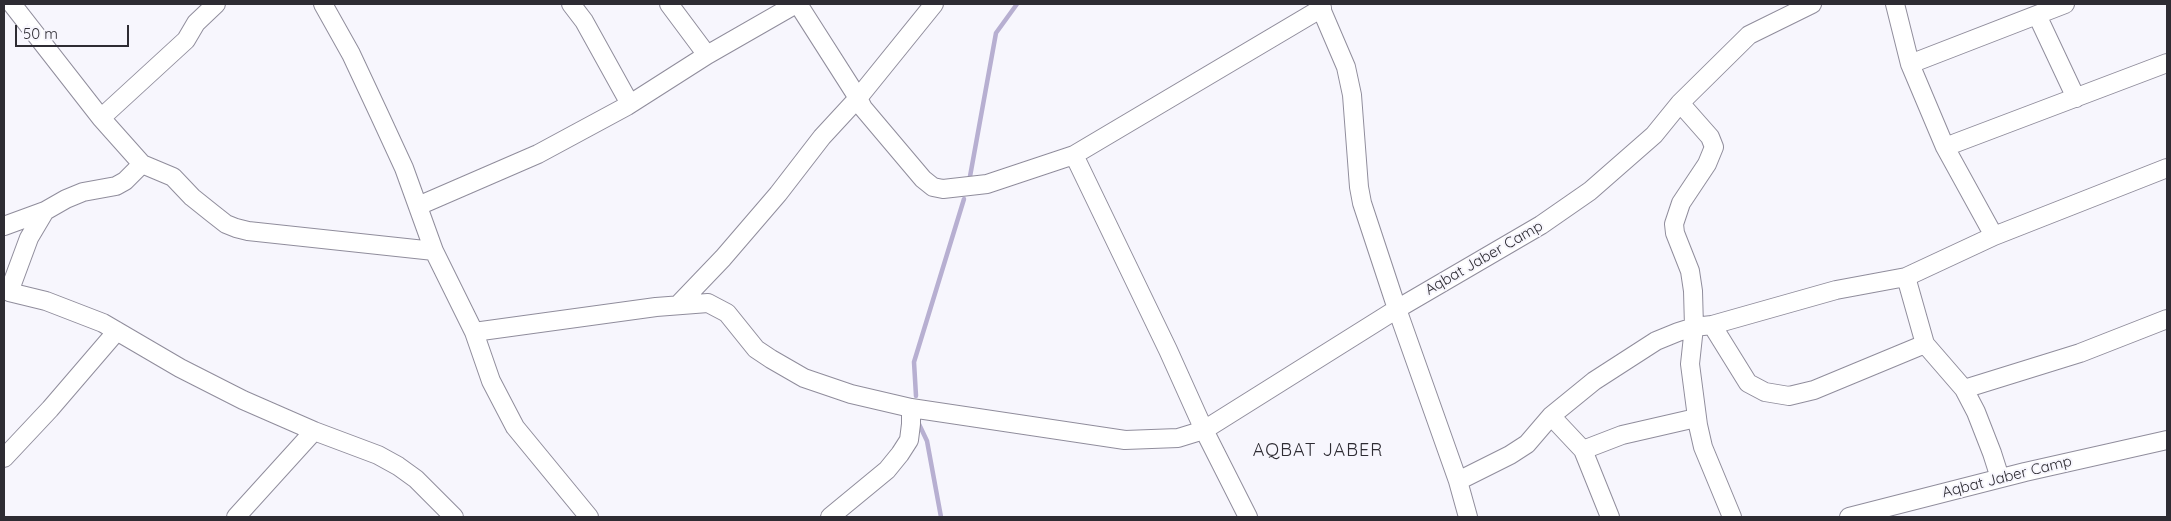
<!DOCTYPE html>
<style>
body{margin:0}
#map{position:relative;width:2171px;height:521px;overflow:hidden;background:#f7f6fd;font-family:Quicksand,sans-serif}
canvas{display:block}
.frame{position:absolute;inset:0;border:5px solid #2e2c33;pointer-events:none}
.scale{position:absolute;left:15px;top:25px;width:114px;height:22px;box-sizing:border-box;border:2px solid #2e2c33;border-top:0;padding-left:6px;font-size:15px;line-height:18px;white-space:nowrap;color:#2e2c33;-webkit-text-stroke:4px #f7f6fd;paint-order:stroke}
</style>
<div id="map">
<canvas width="2171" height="521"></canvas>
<div class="frame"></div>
<div class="scale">50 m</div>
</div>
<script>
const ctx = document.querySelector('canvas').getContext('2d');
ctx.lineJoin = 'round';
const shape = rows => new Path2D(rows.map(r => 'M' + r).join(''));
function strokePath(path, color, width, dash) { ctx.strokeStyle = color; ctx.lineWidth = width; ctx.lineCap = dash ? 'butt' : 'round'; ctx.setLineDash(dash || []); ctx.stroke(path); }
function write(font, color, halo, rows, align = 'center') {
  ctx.font = font + ' Quicksand,sans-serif'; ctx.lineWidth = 4; ctx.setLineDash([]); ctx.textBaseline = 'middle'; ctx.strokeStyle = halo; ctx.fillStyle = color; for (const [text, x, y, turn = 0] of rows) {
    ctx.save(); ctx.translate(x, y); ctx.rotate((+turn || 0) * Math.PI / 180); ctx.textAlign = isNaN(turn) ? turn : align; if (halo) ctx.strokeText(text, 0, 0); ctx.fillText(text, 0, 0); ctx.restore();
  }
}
strokePath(shape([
 [969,182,996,33,1017,4],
 [916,396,914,362,964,199],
 [918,422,927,441,941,517]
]), '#b7afd1', 4.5);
const street = shape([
 [12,4,101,118,142,164],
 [323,4,351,54,380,116,404,168,434,251],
 [571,4,584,21,630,104],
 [669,4,707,55],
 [934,4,858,98,863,108,923,179,933,187,943,189,987,184,1074,155,1168,350,1204,430,1248,517],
 [1319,4,1346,67,1352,95,1359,187,1362,203,1397,309,1541,225,1590,191,1654,135,1680,103,1749,35,1812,4],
 [1895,4,1910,64,1945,147,1994,236],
 [2037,15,2076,98],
 [1910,64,2065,4],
 [1680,103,1710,137,1714,147,1707,164,1681,203,1674,224,1675,233,1690,271,1693,291,1694,327,1690,364,1698,425,1703,447,1732,517],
 [101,118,186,40,196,23,216,4],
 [1945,147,2167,63],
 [1074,155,1322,8],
 [418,206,538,154,627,106,707,55,796,4],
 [4,226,45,211],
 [1906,277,1925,344,1964,389,1976,412,1992,453,2000,478],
 [678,305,723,258,778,194,822,137,858,98,798,4],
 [1712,325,1748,383,1765,392,1789,396,1814,390,1925,344],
 [1964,389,2080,353,2167,319],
 [1551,416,1583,450,1610,517],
 [1583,450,1622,435,1696,418],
 [4,458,50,409,117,331],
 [1458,481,1510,455,1527,444,1551,416,1594,381,1656,341,1678,332,1694,327,1712,325,1836,290,1906,277,1994,236,2167,168],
 [236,517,314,431],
 [454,517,416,479,398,466,378,455,314,431,243,400,180,368,103,323,46,301,9,292,29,238,45,211,66,199,83,192,116,186,125,181,142,164,173,177,192,197,212,213,226,224,236,228,248,231,434,251,474,332],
 [589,517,515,427,491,381,474,332,656,307,708,303,727,313,756,349,771,359,804,378,851,394,911,408],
 [830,517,887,470,900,454,909,440,911,424,911,408,1125,440,1178,438,1204,430,1397,309,1458,481,1468,517],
 [1849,517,2025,472,2167,440]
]);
strokePath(street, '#908d9c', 20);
strokePath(street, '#fff', 18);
write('15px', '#2e2c33', '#f7f6fd', [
 ["Aqbat Jaber Camp",1484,258,-30],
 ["Aqbat Jaber Camp",2007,477,-14]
]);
ctx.letterSpacing = '1px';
write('18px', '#2e2c33', '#f7f6fd', [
 ["AQBAT JABER",1318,451]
]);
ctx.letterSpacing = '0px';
</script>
